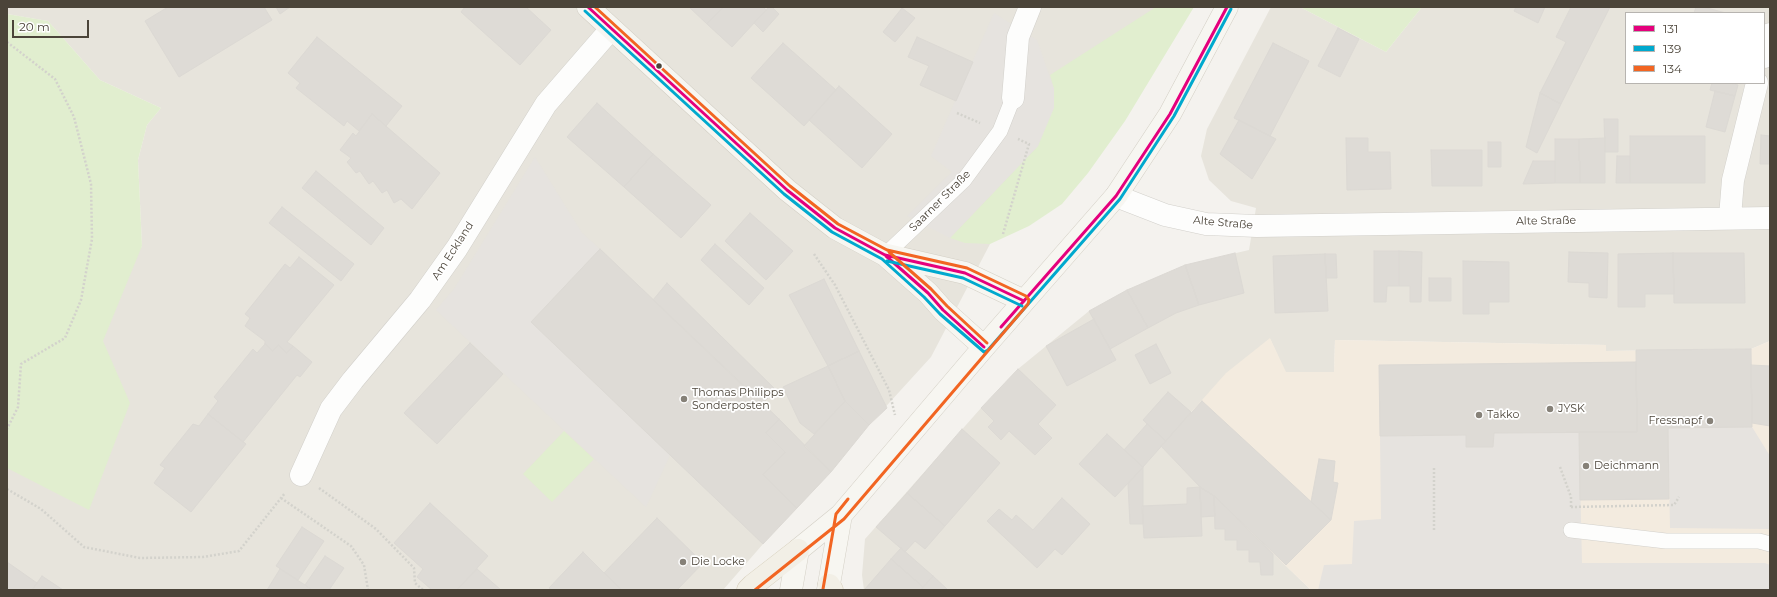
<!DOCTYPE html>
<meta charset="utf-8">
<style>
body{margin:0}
#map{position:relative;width:1777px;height:597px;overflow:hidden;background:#f4f2ee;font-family:Montserrat,sans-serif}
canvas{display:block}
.frame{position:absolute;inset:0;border:8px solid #4b4439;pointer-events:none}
.legend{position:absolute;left:1625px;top:12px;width:140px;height:72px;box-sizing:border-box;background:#fff;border:1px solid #b7b4b0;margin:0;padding:5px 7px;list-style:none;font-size:12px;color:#4b4439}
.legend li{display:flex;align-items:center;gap:8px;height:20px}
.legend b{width:20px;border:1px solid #b7b4b0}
.scale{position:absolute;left:12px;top:20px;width:77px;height:18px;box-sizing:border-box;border:2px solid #4b4439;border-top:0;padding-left:5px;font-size:12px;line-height:14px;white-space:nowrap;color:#4b4439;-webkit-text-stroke:3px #fff;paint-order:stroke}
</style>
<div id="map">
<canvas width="1777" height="597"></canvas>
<div class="frame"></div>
<ul class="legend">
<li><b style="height:5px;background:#e5007d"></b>131</li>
<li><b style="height:5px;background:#00a9ce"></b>139</li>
<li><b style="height:5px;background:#f26522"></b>134</li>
</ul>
<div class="scale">20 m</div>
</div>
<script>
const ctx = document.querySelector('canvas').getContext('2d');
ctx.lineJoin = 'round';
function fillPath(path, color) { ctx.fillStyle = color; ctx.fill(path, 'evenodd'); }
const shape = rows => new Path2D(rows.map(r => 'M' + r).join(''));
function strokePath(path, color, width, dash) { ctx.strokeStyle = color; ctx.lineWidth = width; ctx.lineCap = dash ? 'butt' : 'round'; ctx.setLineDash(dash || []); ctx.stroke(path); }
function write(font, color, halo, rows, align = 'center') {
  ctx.font = font + ' Montserrat,sans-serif'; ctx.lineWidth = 3.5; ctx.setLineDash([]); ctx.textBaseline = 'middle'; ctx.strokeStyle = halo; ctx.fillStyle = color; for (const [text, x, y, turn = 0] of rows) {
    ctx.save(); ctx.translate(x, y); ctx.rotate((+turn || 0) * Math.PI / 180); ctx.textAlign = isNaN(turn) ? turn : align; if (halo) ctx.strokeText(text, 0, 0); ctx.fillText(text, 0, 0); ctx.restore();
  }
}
fillPath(shape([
 [7,7,1172,7,1055,172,990,244,931,357,869,425,831,472,763,544,723,590,7,590,7,451,142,246,138,160,147,125,161,108,100,80,48,21,7,14],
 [1271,7,1300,7,1386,52,1422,7,1770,7,1770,341,1751,349,1606,351,1606,345,1335,340,1334,372,1285,372,1270,339,1191,412,1214,496,1311,590,864,590,862,575,865,539,981,408,1018,369,1089,311,1127,290,1185,265,1249,250,1256,208,1231,201,1209,180,1201,156,1207,129],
 [1626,13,1764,13,1764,83,1626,83]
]), '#e7e4dc');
fillPath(shape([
 [1270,338,1286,372,1334,372,1335,340,1606,345,1606,351,1751,349,1770,341,1770,339,1770,590,1311,590,1214,497,1200,487,1161,446,1226,373]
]), '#f3ebdf');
fillPath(shape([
 [1156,7,1194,7,1125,121,1088,173,1062,204,1029,226,990,244,965,243,950,238,1038,146,1054,89,1050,75],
 [1300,7,1422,7,1386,52],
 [7,14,48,21,100,80,161,108,147,125,138,160,142,246,103,341,130,403,89,510,7,468],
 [564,431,594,459,552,502,523,474]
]), '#e1eecf');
fillPath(shape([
 [994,13,1037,40,1054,89,1054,108,1038,146,950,238,907,216,952,172,931,156],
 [535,157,582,233,600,249,531,322,670,455,646,507,436,310,454,289],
 [1752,427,1770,456,1770,529,1670,528,1668,428],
 [1579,432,1582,563,1765,563,1770,565,1770,590,1318,590,1324,565,1352,564,1354,521,1381,519,1380,436,1466,435,1466,447,1493,447,1494,433]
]), '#e6e3df');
const building = shape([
 [168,7,264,7,272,20,179,77,145,21,168,7],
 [276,7,290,7,280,14,276,7],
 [465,7,526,7,551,30,520,65,461,12,465,7],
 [689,7,723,7,707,24,689,7],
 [723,7,763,7,766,10,732,47,707,24,723,7],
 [769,7,772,7,779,14,763,32,754,23,769,7],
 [1516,7,1545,7,1538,23,1514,11,1516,7],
 [1571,7,1610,7,1561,104,1540,93,1566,42,1556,37,1571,7],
 [1696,7,1703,7,1726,13,1694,13,1696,7],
 [902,8,915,18,895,42,883,32,902,8],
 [1338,28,1359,39,1340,77,1318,66,1338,28],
 [317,37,402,106,386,126,372,114,359,131,347,121,344,126,296,88,300,83,288,73,317,37],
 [917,37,973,62,956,101,920,85,929,66,908,57,917,37],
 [783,43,836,90,804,126,751,78,783,43],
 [1273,43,1309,61,1270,136,1234,118,1273,43],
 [1712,83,1730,83,1738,85,1735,96,1710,90,1712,83],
 [839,86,892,134,862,168,809,120,839,86],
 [1715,91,1735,96,1725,132,1706,127,1715,91],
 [1540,93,1561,104,1537,153,1526,147,1540,93],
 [597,103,653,154,624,187,567,137,597,103],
 [372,114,440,173,412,209,401,199,394,203,387,190,382,193,373,181,369,184,360,171,356,173,347,162,351,158,340,150,353,133,356,136,372,114],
 [1604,119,1618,119,1618,152,1605,152,1604,119],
 [1239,120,1276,139,1252,179,1220,154,1239,120],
 [1761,135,1770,136,1770,164,1760,164,1761,135],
 [1630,136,1705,136,1705,183,1630,183,1630,136],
 [1346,138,1368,138,1368,152,1390,152,1391,189,1347,190,1346,138],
 [1605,138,1605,183,1580,183,1579,139,1605,138],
 [1555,139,1579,139,1580,183,1555,183,1555,139],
 [1488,142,1501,142,1501,167,1488,167,1488,142],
 [1431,150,1482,150,1482,186,1432,186,1431,150],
 [653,154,711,205,681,238,624,187,653,154],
 [1617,156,1630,156,1630,183,1616,183,1617,156],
 [1533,161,1555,161,1555,183,1523,184,1533,161],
 [316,171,384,228,371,245,302,188,316,171],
 [282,207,354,264,341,281,269,223,282,207],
 [750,213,793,251,766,280,725,241,750,213],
 [715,244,764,288,749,305,701,260,715,244],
 [600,249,779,419,766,433,785,452,763,475,797,508,763,544,531,322,600,249],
 [1374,251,1399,251,1399,286,1387,286,1386,302,1374,302,1374,251],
 [1399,251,1422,252,1421,302,1410,302,1410,286,1399,286,1399,251],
 [1569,252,1608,253,1607,298,1589,297,1589,283,1568,282,1569,252],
 [1235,253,1244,293,1199,305,1185,265,1235,253],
 [1673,253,1744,253,1745,303,1674,303,1673,253],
 [1673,253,1674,294,1645,294,1645,307,1618,307,1618,254,1673,253],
 [1325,254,1328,311,1275,313,1273,256,1325,254],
 [1325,254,1336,254,1337,278,1326,278,1325,254],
 [299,257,334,285,287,342,293,346,287,353,278,345,273,351,265,344,265,341,245,326,250,318,245,314,285,264,290,268,299,257],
 [1463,261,1509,262,1509,302,1489,302,1489,314,1463,314,1463,261],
 [1185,265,1199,305,1176,313,1148,328,1127,290,1185,265],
 [1429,278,1451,278,1451,301,1429,301,1429,278],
 [824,279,859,351,828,366,789,295,824,279],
 [667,283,776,390,762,404,653,300,667,283],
 [1127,290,1148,328,1110,349,1089,311,1127,290],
 [1094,319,1116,360,1067,386,1046,346,1094,319],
 [470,343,503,374,437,444,404,413,470,343],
 [265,344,273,351,278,345,287,353,293,346,312,362,300,377,297,375,243,442,208,414,218,401,214,397,253,349,257,353,265,344],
 [1156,344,1171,373,1150,384,1135,355,1156,344],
 [1751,349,1752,427,1668,428,1669,499,1580,500,1579,432,1637,432,1636,350,1751,349],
 [859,351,887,408,869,425,845,401,828,366,859,351],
 [1636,362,1637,432,1494,433,1493,447,1466,447,1466,435,1380,436,1379,365,1636,362],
 [1751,365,1770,366,1770,426,1752,423,1751,365],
 [828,366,845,401,814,434,800,423,783,387,828,366],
 [1018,369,1056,405,1038,424,1052,438,1035,455,1009,431,1001,440,988,427,994,421,981,408,1018,369],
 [1168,392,1191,412,1166,441,1143,420,1168,392],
 [845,401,869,425,831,472,804,446,845,401],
 [1202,401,1331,520,1286,565,1214,496,1200,487,1161,446,1202,401],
 [208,414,246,444,191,512,154,483,165,468,160,465,193,424,199,426,208,414],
 [779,419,831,472,797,508,763,475,785,452,766,433,779,419],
 [1147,424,1166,441,1143,467,1124,450,1147,424],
 [962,429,1000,463,945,526,907,493,962,429],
 [1107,434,1143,467,1115,497,1079,464,1107,434],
 [1319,459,1335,461,1333,482,1338,483,1331,520,1311,502,1319,459],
 [1143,467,1143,524,1130,524,1128,484,1143,467],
 [1200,487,1202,536,1144,538,1142,506,1187,504,1187,488,1200,487],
 [1200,487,1214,496,1215,516,1201,517,1200,487],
 [907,493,945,526,925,549,915,541,905,552,876,527,907,493],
 [1214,496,1273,554,1273,575,1261,575,1260,562,1249,562,1249,550,1237,550,1237,540,1225,540,1225,529,1215,529,1214,496],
 [1062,498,1090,524,1062,555,1055,549,1037,568,987,521,999,509,1012,520,1016,515,1033,530,1062,498],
 [430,503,488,556,457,590,432,590,417,577,423,569,394,543,430,503],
 [657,518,703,563,677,590,622,590,604,573,657,518],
 [302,527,324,541,298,580,276,566,302,527],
 [901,548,933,576,923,587,891,559,901,548],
 [583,552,604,573,622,590,552,590,549,588,583,552],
 [325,556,344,568,329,590,312,590,305,585,325,556],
 [891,559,923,587,921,590,867,590,865,589,891,559],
 [7,562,37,583,32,590,7,590,7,562],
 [280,569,305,585,312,590,267,590,280,569],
 [477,569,501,590,457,590,477,569],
 [42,576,63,590,32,590,42,576],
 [933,576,948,590,921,590,933,576]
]);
fillPath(building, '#dedbd6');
strokePath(building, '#dcd9d4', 1);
const lane = shape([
 [885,255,964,180,1000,131,1013,98],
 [1571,530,1666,541,1759,541,1770,544]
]);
const street = shape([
 [1764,57,1770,34],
 [1013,98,1018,37,1030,7],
 [1116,196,1165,215,1206,224,1257,226,1770,218],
 [1730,217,1733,180,1757,83],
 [301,475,331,409,353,380,420,300,457,248,546,104,611,29]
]);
const secondary = shape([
 [588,7,787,190,835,228,885,255,928,293,943,310,984,347],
 [887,255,965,273,1024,301],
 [791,590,798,550,841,515,984,347,1116,196,1170,114,1227,7],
 [828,590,841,515]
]);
const primary = shape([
 [829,585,832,590],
 [748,590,753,585,798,550]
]);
strokePath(lane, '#d2d0cb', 16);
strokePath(street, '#d2d0cb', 23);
strokePath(secondary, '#d3cfc5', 23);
strokePath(primary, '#d6cebb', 23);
strokePath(shape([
 [7,42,55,79,74,117,91,184,92,239,81,300,65,338,21,364,18,407,7,429],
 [957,113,980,123],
 [1003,234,1029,144,1018,139],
 [814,254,835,285,889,390,895,415],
 [1560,467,1571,497,1571,508],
 [1434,468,1434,531],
 [319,488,376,529,414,568,415,583,423,590],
 [7,489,41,509,84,547,140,558,203,557,239,551,285,493],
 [281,498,351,546,364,565,368,590],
 [1571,507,1674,505,1679,497]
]), '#d3d2cc', 2.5, [2, 2]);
strokePath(lane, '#fdfdfc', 15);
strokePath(street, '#fdfdfc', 22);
strokePath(secondary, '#f7f6f1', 22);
strokePath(primary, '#f2efe6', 22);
strokePath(shape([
 [588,7,787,190,835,228,885,255,965,273,1024,301],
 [886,256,928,293,943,310,984,347],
 [1001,327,1116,196,1170,114,1227,7]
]), '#e5007d', 3);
strokePath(shape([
 [585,11,784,194,832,232,882,259,924,297,940,314,984,352,988,350,1120,199,1174,116,1231,9],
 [887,261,963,278,1022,306]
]), '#00a9ce', 3);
strokePath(shape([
 [595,7,790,186,838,224,887,250,967,268,1026,296,1029,300,1028,304,844,519,755,590],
 [889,252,931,289,947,306,987,343],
 [823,589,836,514,848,499]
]), '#f26522', 3);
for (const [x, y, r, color] of [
 [659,66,3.5,"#4b4439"],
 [684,399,4,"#868178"],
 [1550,409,4,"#868178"],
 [1479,415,4,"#868178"],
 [1710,421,4,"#868178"],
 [1586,466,4,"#868178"],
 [683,562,4,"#868178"]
]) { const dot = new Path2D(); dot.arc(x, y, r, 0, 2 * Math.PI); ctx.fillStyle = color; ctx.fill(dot); strokePath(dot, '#fff', 1.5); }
write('11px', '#4b4439', '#fff', [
 ["Saarner Straße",940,201,-45],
 ["Alte Straße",1546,221,-1],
 ["Alte Straße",1223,223,5],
 ["Am Eckland",453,251,-57]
]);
write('11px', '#4b4439', '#fff', [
 ["Thomas Philipps",692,393],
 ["Sonderposten",692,406],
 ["JYSK",1558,409],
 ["Takko",1487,415],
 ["Fressnapf",1702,421,"right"],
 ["Deichmann",1594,466],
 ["Die Locke",691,562]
], 'left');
</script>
